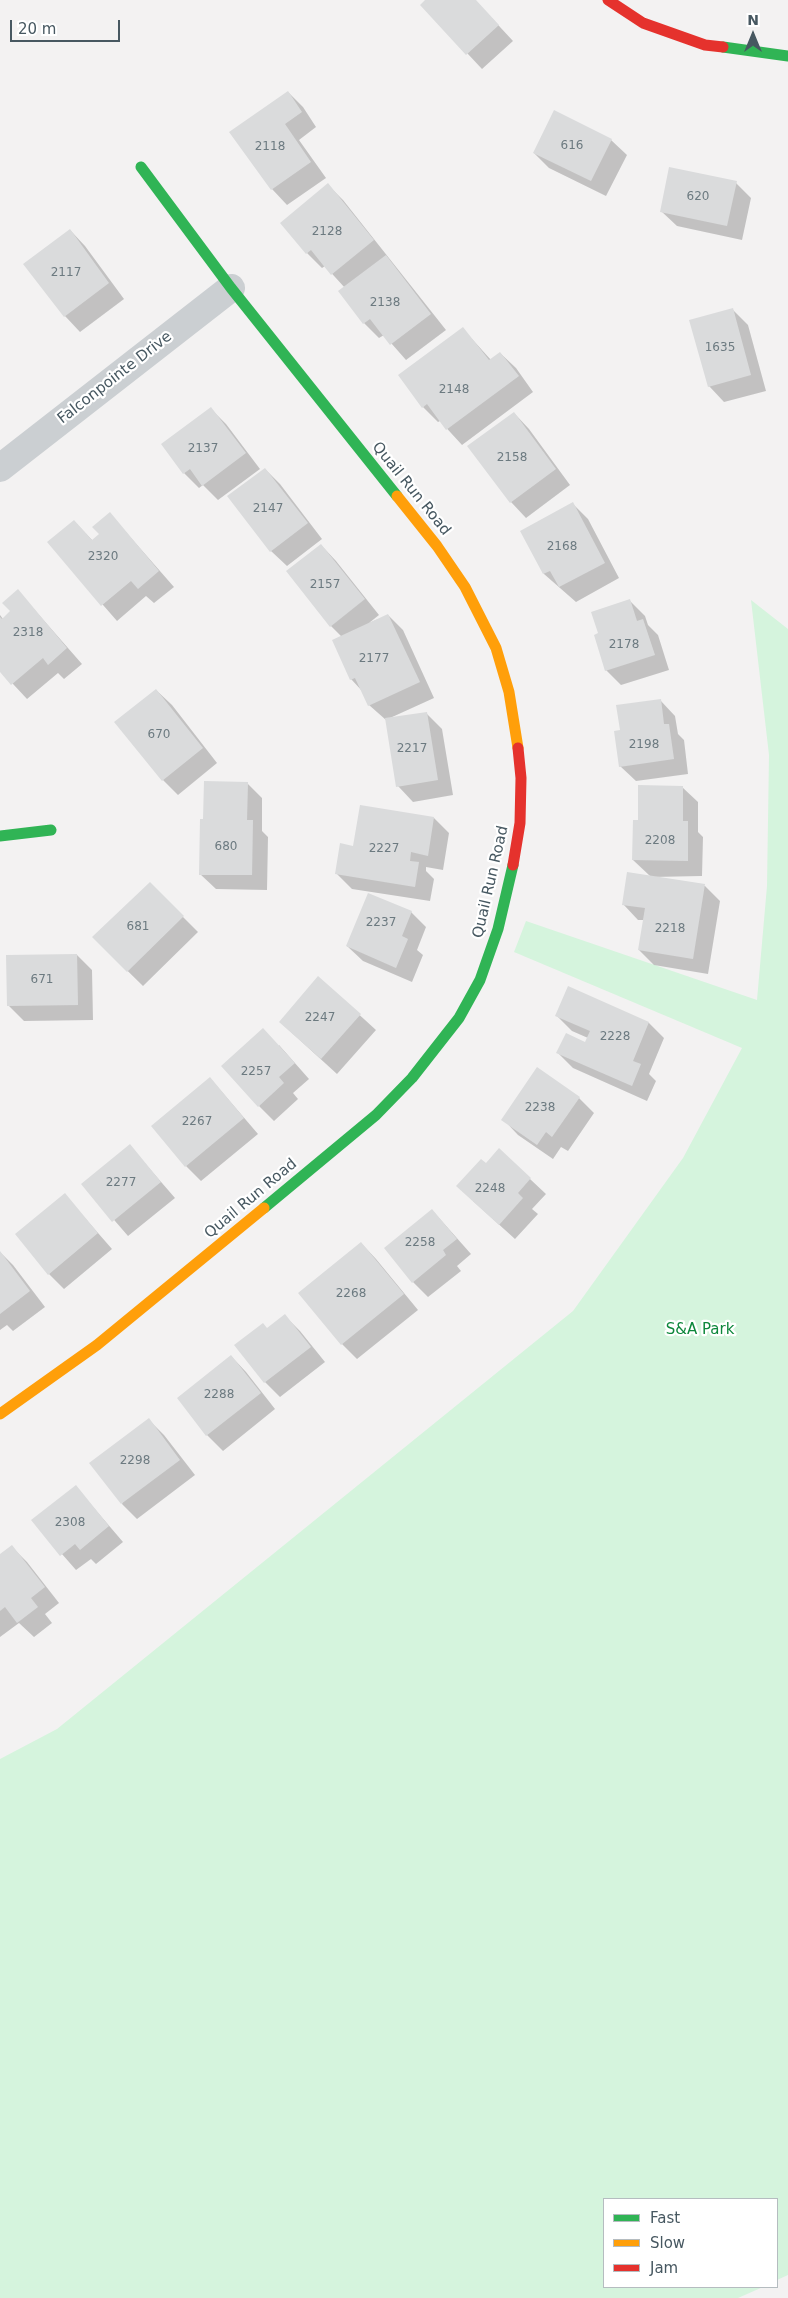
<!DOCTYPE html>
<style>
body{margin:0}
#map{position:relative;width:788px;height:2298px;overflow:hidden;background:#f3f2f2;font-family:"DejaVu Sans",sans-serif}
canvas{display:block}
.legend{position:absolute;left:603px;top:2198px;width:175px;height:90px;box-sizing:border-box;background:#fff;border:1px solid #b5bcc0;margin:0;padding:6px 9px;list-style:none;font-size:15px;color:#475861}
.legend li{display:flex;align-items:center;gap:10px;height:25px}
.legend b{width:25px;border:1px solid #b5bcc0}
.north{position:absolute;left:728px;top:10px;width:50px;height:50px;-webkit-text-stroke:4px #fff;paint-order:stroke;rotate:0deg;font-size:14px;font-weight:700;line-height:20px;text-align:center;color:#475861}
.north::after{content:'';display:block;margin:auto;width:18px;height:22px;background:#475861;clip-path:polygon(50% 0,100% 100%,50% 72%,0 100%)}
.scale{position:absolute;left:10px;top:20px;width:110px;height:22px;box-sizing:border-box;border:2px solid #475861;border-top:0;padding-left:6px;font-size:15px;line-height:18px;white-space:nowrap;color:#475861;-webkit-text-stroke:4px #fff;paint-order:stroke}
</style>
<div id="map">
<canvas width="788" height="2298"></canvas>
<ul class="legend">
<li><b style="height:6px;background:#30b455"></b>Fast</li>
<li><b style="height:6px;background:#ff9f0a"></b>Slow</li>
<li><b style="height:6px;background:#e5322d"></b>Jam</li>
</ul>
<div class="north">N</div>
<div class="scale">20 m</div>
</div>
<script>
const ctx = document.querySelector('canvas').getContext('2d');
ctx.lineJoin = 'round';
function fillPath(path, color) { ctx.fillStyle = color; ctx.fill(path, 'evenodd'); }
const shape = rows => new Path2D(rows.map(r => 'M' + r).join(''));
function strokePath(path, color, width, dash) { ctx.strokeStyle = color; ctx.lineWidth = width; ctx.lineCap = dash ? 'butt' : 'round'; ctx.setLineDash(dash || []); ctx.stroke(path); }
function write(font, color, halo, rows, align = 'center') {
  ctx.font = font + ' "DejaVu Sans",sans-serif'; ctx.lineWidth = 4.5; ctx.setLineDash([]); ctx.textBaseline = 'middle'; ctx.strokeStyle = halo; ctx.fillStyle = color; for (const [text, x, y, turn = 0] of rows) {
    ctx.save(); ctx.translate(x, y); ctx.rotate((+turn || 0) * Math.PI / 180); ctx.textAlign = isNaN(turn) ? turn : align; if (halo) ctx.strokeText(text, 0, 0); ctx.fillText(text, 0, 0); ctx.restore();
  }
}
fillPath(shape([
 [751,600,788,629,788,2275,777,2280,777,2199,604,2199,604,2287,763,2287,738,2298,0,2298,0,1759,57,1729,573,1311,683,1158,742,1048,514,952,526,921,757,1000,767,886,769,755]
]), '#d5f4dd');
fillPath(shape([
 [427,0,475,0,513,41,482,69,422,5],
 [288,92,303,107,316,127,299,140,326,178,287,205,272,189],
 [611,140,627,155,606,196,549,168,534,153],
 [736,183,751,198,742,240,677,226,661,211],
 [328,185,343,200,446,330,406,360,384,335,379,338,364,323,345,288,325,266,322,268,307,253],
 [70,230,85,246,124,299,80,332,65,316],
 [732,309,748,325,766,391,724,402,709,386],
 [463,329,491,360,500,353,516,368,533,392,462,445,440,421,438,422,423,407],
 [211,409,226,424,260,469,218,500,203,485,199,488,184,473],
 [514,413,529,429,570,485,526,518,511,502],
 [265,469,280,484,322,539,287,566,271,551],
 [573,504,588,519,619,578,576,602,544,574,522,531],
 [110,514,174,587,154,603,146,596,117,621,49,543,74,521,93,541,100,535],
 [321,545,336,561,379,615,369,623,388,615,403,630,434,698,390,718,426,713,442,729,453,795,413,802,398,786,386,720,369,705,363,692,351,679,342,637,331,626],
 [18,591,82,664,64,679,58,673,27,699,0,670,0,615,3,619,12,611],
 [629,600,645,616,648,625,658,635,669,670,621,685,606,670,599,634],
 [156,690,172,705,217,763,178,795,163,780],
 [660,700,675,716,678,734,684,740,688,774,636,781,620,766,621,731],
 [247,783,262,798,262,831,268,837,267,890,216,889,200,874],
 [682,787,698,802,698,832,703,837,702,876,652,877,705,886,720,901,708,974,654,965,639,950,644,920,638,920,623,904,650,876,633,860,639,821],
 [434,818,449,833,443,870,426,867,426,871,434,879,430,901,352,889,337,874,354,847],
 [150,884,198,932,143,986,93,937],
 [411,912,426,927,417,950,423,955,412,982,363,961,347,946],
 [77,955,92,970,93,1020,24,1021,8,1005],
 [319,978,376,1030,337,1074,280,1022],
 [569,988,649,1023,664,1038,649,1074,656,1081,647,1101,573,1068,558,1053,586,1043,588,1038,572,1031,557,1016],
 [279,1045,309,1079,293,1093,298,1099,274,1121,259,1106],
 [210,1078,258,1134,201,1181,186,1166],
 [579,1098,594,1113,568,1151,561,1147,553,1159,518,1135,503,1119],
 [130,1146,175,1198,128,1236,83,1184],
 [499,1150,546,1194,532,1209,538,1214,515,1239,473,1201,486,1165],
 [64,1194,112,1249,64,1289,49,1274],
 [432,1210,471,1254,457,1266,461,1271,428,1297,413,1282],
 [361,1243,376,1259,418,1310,357,1359,342,1344],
 [0,1252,13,1265,45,1307,13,1331,7,1325,0,1330],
 [285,1316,300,1331,325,1362,280,1397,265,1382,268,1329],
 [231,1356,246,1372,275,1409,223,1451,207,1435,178,1398],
 [149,1420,164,1435,195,1475,137,1519,122,1504],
 [76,1487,123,1542,96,1564,91,1559,76,1570,33,1521],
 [12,1547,27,1562,59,1603,45,1614,52,1623,34,1637,19,1623,0,1637,0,1556]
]), '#0003');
fillPath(shape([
 [425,0,476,0,499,25,466,55,420,5],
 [288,91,302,112,285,124,311,162,271,190,229,132],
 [554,110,612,139,591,181,533,153],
 [669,167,737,181,727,226,660,212],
 [328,183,374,240,331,275,311,250,306,254,280,223],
 [70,229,109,283,64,317,23,264],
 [386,255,431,314,390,345,370,319,363,324,338,291],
 [733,308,751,375,708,387,689,320],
 [463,327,489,360,500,352,519,376,446,430,427,404,422,408,398,375],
 [211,407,246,453,202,486,190,469,183,474,161,444],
 [514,412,556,469,510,503,467,446],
 [265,468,308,523,270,552,227,496],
 [573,502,605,563,559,587,550,571,543,574,520,531],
 [110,512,159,571,138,589,131,581,101,606,47,542,74,520,92,540,99,534,92,527],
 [321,544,365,599,330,627,286,571],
 [18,589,67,648,48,665,43,658,11,685,0,672,0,617,2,619,10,611,2,603],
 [630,599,637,621,643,619,655,655,605,671,594,635,598,633,591,612],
 [388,614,420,682,368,706,355,678,350,680,332,640],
 [156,689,203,748,162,781,114,722],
 [661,699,664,724,669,724,674,759,619,767,614,731,620,730,616,705],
 [427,712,438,780,396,787,385,718],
 [204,781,248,782,247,820,253,820,252,875,199,875,200,819,203,819],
 [638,785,683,786,683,821,688,821,688,861,632,860,633,820,638,820],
 [360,805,434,817,428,856,411,852,410,861,419,862,415,887,335,874,340,843,353,846],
 [627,872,705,884,693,959,638,950,645,908,622,905],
 [150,882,184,916,127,972,92,937],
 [368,893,412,911,402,936,408,939,396,968,346,946],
 [77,954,78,1005,7,1006,6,955],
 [318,976,361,1014,321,1059,279,1022],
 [568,986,649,1022,633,1061,641,1064,632,1086,556,1053,566,1033,585,1042,590,1031,555,1016],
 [263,1028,295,1063,279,1077,284,1083,258,1107,221,1066],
 [537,1067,580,1097,552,1137,546,1132,537,1145,501,1120],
 [210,1077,244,1118,185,1167,151,1126],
 [130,1144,161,1182,112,1222,81,1184],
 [499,1148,531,1178,518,1193,523,1198,499,1225,456,1186,481,1159,486,1163],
 [65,1193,98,1233,48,1275,15,1234],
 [432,1209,457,1239,443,1250,446,1255,412,1283,384,1248],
 [361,1242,404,1294,341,1345,298,1293],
 [0,1251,30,1291,0,1314],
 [285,1314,311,1347,264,1383,234,1345,263,1323,267,1328],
 [231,1355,261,1393,206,1436,177,1398],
 [149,1418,180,1460,121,1504,89,1463],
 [76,1485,109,1526,80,1550,75,1544,60,1556,31,1520],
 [12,1545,45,1587,31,1598,38,1607,17,1623,5,1607,0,1611,0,1554]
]), '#dadbdc');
strokePath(shape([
 [0,468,231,288]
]), '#cbcfd2', 28);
strokePath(shape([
 [723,47,788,56],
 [141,167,231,288,397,496],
 [0,836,51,830],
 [264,1208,376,1115,412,1078,459,1018,480,980,498,929,513,865]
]), '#30b455', 11);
strokePath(shape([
 [397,496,437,546,465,587,496,648,509,692,518,748],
 [0,1414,97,1345,264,1208]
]), '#ff9f0a', 11);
strokePath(shape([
 [608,0,643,23,705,45,723,47],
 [513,865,520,823,521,778,518,748]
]), '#e5322d', 11);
write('12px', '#6c7a80', null, [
 ["616",572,146],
 ["2118",270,147],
 ["620",698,197],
 ["2128",327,232],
 ["2117",66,273],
 ["2138",385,303],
 ["1635",720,348],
 ["2148",454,390],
 ["2137",203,449],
 ["2158",512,458],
 ["2147",268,509],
 ["2168",562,547],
 ["2320",103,557],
 ["2157",325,585],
 ["2318",28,633],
 ["2178",624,645],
 ["2177",374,659],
 ["670",159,735],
 ["2198",644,745],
 ["2217",412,749],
 ["2208",660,841],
 ["680",226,847],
 ["2227",384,849],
 ["2237",381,923],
 ["681",138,927],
 ["2218",670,929],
 ["671",42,980],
 ["2247",320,1018],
 ["2228",615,1037],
 ["2257",256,1072],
 ["2238",540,1108],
 ["2267",197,1122],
 ["2277",121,1183],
 ["2248",490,1189],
 ["2258",420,1243],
 ["2268",351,1294],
 ["2288",219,1395],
 ["2298",135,1461],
 ["2308",70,1523]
]);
write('15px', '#475861', '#fff', [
 ["Falconpointe Drive",115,378,-38],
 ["Quail Run Road",411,489,51],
 ["Quail Run Road",491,882,-77],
 ["Quail Run Road",251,1199,-40]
]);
write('15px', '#0d873b', '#fff', [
 ["S&A Park",700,1330]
]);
</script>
